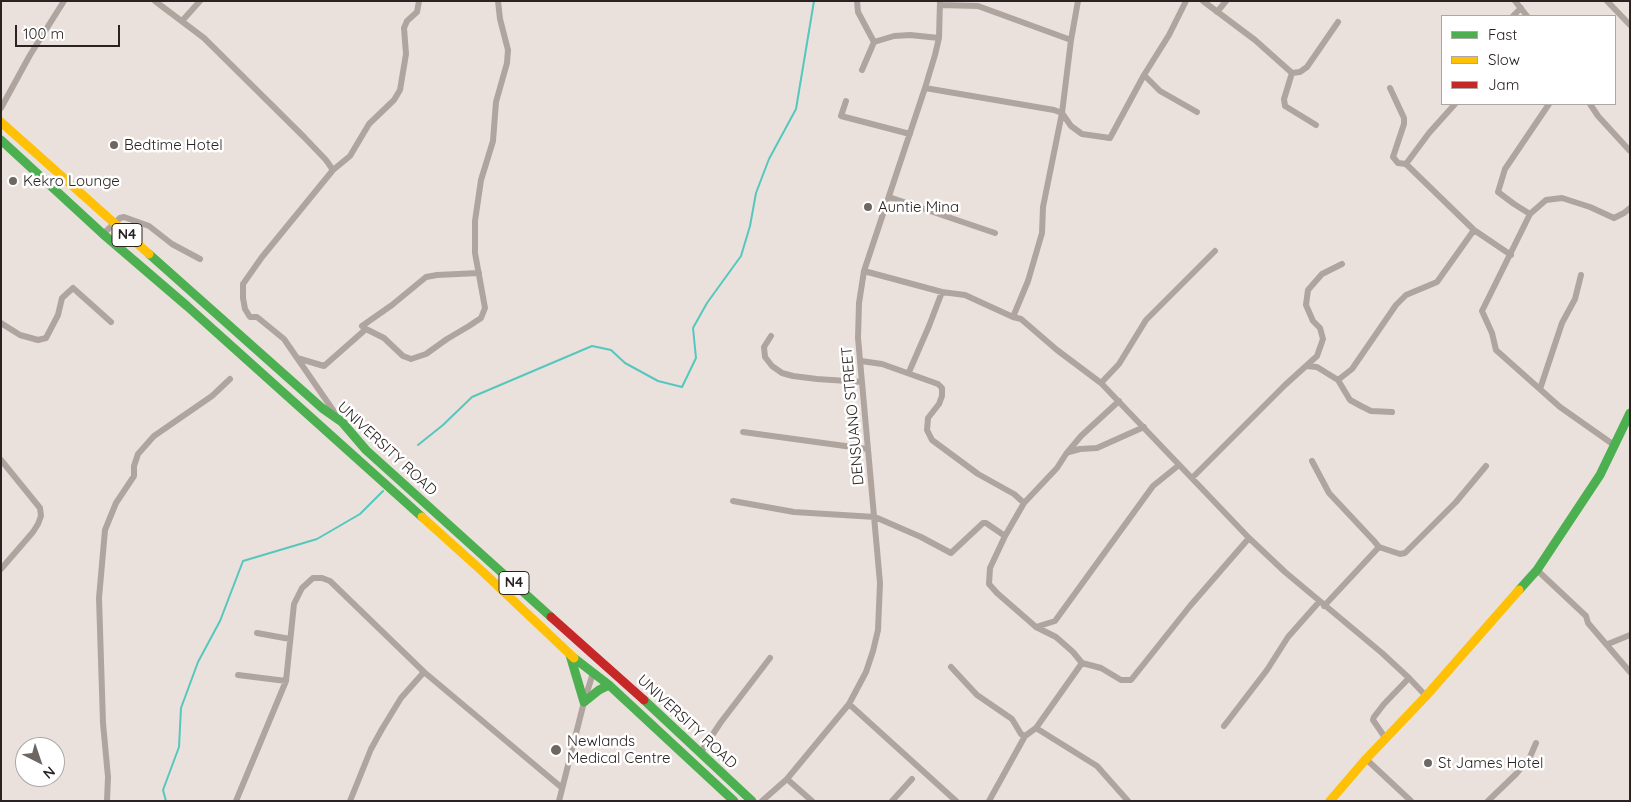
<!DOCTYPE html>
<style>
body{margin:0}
#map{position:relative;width:1631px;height:802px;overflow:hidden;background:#eae1dd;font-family:Quicksand,sans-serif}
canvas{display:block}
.frame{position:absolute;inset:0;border:2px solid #2a2321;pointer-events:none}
.legend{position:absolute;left:1441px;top:15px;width:175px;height:90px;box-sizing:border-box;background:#fff;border:1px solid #aaa7a6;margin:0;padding:6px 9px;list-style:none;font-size:15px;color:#2a2321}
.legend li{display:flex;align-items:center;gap:10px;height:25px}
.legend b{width:25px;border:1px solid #aaa7a6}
.north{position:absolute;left:15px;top:737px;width:50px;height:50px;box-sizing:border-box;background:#fff;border:1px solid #aaa7a6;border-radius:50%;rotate:139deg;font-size:14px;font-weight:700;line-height:20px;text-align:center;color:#2a2321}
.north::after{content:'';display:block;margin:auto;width:18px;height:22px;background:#6d6663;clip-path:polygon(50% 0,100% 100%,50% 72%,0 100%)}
.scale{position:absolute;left:15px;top:25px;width:105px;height:22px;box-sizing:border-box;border:2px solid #2a2321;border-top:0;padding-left:6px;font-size:15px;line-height:18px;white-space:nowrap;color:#2a2321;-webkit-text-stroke:4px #fff;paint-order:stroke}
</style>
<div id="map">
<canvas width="1631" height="802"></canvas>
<div class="frame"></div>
<ul class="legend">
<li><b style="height:6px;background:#4caf50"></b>Fast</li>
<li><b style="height:6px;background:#ffc107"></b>Slow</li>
<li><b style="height:6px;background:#c62828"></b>Jam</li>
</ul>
<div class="north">N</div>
<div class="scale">100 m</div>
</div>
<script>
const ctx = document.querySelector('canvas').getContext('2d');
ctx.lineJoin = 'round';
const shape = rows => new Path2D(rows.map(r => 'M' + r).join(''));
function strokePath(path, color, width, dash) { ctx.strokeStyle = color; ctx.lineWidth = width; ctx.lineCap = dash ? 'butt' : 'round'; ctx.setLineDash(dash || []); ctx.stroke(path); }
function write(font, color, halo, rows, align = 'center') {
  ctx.font = font + ' Quicksand,sans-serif'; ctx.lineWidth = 5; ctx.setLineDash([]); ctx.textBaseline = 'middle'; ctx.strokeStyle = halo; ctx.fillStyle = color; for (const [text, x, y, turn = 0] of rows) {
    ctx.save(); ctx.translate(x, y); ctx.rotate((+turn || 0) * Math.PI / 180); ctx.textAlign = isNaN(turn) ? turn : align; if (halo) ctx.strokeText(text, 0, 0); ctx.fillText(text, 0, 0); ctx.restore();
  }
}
strokePath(shape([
 [418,445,443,425,472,397,592,346,611,350,625,363,658,381,682,387,696,358,693,328,707,303,741,256,750,226,756,193,769,159,796,109,814,1],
 [166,801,163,790,179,747,181,708,198,662,220,621,243,561,317,539,360,514,383,491]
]), '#56c7bd', 2);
strokePath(shape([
 [155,1,204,38,304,137,326,160,333,170,262,257,243,284,243,298,245,309,250,317,257,317,284,339,335,413],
 [857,1,858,12,874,42,862,70],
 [1203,1,1255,40,1292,73],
 [1515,1,1527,16],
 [1607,1,1630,25],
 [940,5,978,6,1071,40],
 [1217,12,1226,1],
 [1513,16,1521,8],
 [182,21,200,1],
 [874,42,894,36,910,35,939,38],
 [1292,73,1300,72,1307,67,1338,22],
 [1292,73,1284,99,1285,106,1316,125],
 [1144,75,1160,91,1197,112],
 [925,88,1054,110,1062,113,1071,126,1082,134,1110,138,1144,75,1169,35,1186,1],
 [1390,88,1404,118,1404,124,1393,157,1398,163,1406,164,1474,230,1511,255],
 [846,101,841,116,910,134],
 [1590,104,1598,116,1630,151],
 [1,108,30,55,64,1],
 [1406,164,1429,133,1455,104],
 [333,170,350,156,369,124,394,100,400,90,406,54,404,28,407,21,417,12,419,1],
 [889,197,995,233],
 [1530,214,1514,204,1498,192,1505,169,1549,104],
 [103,234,120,218,124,217,149,226,172,244,200,259],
 [864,271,942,292,965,295,1013,317,1021,319,1057,350,1101,383,1249,538,1285,572,1382,653,1409,678,1426,696],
 [1013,317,1028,281,1042,233,1043,207,1062,113,1071,40,1078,1],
 [1,323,20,335,38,340,46,338,58,315,62,298,73,288,111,322],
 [366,329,384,338,403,356,411,359,426,354,447,339,469,326,481,318,485,308,475,253,475,221,481,180,493,141,496,102,507,63,508,50,500,19,498,1],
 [366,329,362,326,392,305,426,277,437,275,479,273],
 [771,336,764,347,765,357,772,366,782,373,793,376,817,379,862,382],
 [297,358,324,366,366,329],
 [861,361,882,364,938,384,942,388,942,396,939,404,928,418,927,430,932,440,978,474,1014,494,1024,503],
 [1306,366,1317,356,1323,339,1320,328,1313,321,1306,305,1308,290,1322,274,1342,264],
 [909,372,929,326,942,292],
 [1338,380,1352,369,1396,305,1406,295,1437,282,1474,230],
 [1101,383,1119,364,1146,320,1215,251],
 [1540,389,1562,323,1575,299,1581,275],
 [1119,401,1081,436,1066,454,1057,468,1024,503,1005,536,990,568,989,584,997,593,1036,627,1056,637,1073,652,1082,663,1101,668,1121,680,1131,680,1190,606,1249,538],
 [743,432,867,449],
 [1614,445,1560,407,1496,350,1492,333,1482,311,1530,214,1546,200,1562,198,1590,207,1614,218,1624,213,1630,208],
 [1069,452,1080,449,1097,448,1144,427],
 [1,460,40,508,41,516,38,524,33,532,1,569],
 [1312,461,1329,493,1374,541,1379,547,1400,554,1405,553,1456,502,1486,466],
 [1192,478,1285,385,1306,366,1317,367,1338,380,1350,400,1361,406,1371,411,1392,412],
 [733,501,794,512,875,517,921,537,951,553,983,523,986,523,1005,536],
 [1537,570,1586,616,1588,623,1630,672],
 [1324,606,1379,547],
 [1036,627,1055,621,1153,486,1179,465],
 [257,633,290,639],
 [1608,644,1630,635],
 [951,667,977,695,1012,719,1021,734,1025,736],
 [238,675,286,681],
 [849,704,956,801],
 [1224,726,1267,670,1288,637,1319,602],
 [1036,728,1097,766,1128,801],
 [1386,739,1373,720,1374,717,1384,704,1409,678],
 [701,752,721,722,770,658],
 [1366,759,1411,801],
 [787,779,812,801],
 [107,801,108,777,103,723,99,598,105,530,116,503,134,476,134,466,138,454,154,436,212,396,230,379],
 [236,801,286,681,294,604,302,588,313,578,322,578,330,581,424,672,561,787],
 [350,801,371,749,382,729,401,698,424,672],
 [559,801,584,702,593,673],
 [762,801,787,779,849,704,866,672,873,651,878,630,880,583,858,338,859,303,864,271,925,88,935,55,939,38,940,1],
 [892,801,912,779],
 [989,801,1025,736,1036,728,1082,663],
 [1488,801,1516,774,1530,757,1536,743]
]), '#b0a49f', 6);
strokePath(shape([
 [1,140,103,234,187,306,422,517],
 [149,254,322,408,342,422,366,450,551,617],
 [1519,590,1537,570,1600,475,1630,413],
 [570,655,584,702,599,690,609,685],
 [574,658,609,685,734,801],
 [644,700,752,801]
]), '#4caf50', 9);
strokePath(shape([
 [1,122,149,254],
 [422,517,482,571,574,658],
 [1330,801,1366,759,1426,696,1519,590]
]), '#ffc107', 9);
strokePath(shape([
 [551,617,644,700]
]), '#c62828', 9);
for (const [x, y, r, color] of [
 [114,145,5,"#6d6663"],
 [13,181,5,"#6d6663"],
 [868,207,5,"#6d6663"],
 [556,750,6,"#6d6663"],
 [1428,763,5,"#6d6663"]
]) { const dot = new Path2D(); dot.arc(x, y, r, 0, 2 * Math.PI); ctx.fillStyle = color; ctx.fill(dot); strokePath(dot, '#fff', 2); }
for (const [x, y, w] of [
 [127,235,30],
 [514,583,30]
]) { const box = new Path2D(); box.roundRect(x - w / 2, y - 11.5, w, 23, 4); ctx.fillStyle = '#fff'; ctx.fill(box); strokePath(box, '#2a2321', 1); }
write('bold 14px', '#2a2321', null, [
 ["N4",127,235],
 ["N4",514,583]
]);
write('15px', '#2a2321', '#fff', [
 ["Bedtime Hotel",124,145],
 ["Kekro Lounge",23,181],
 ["Auntie Mina",878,207],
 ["Newlands",567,741],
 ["Medical Centre",567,758],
 ["St James Hotel",1438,763]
], 'left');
write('15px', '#2a2321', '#fff', [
 ["DENSUANO STREET",853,416,-95],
 ["UNIVERSITY ROAD",387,449,43],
 ["UNIVERSITY ROAD",687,722,43]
]);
</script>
